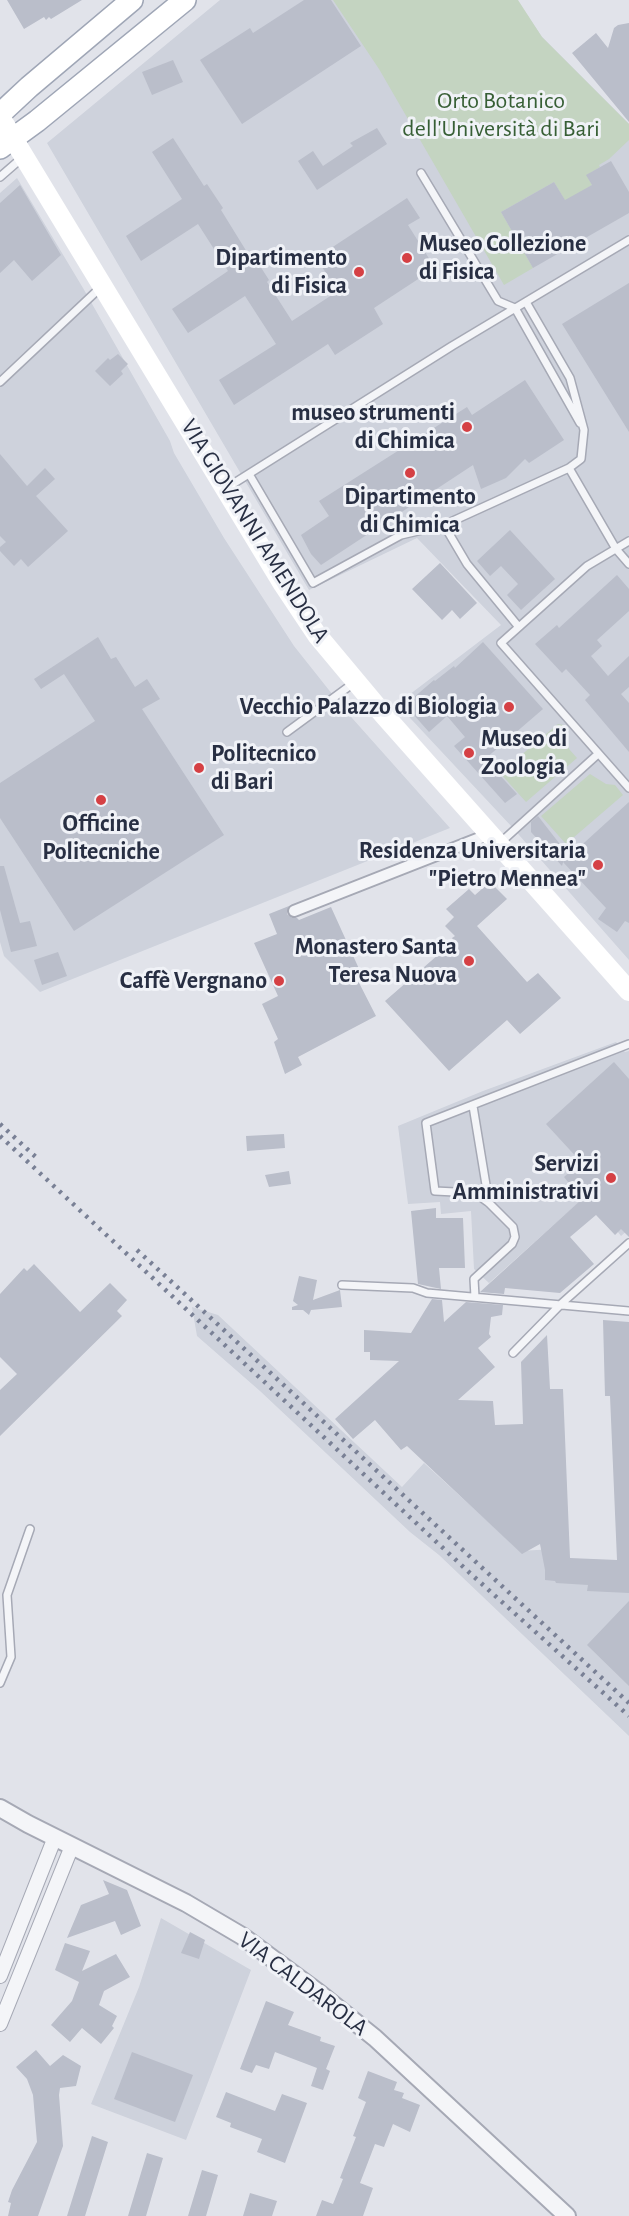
<!DOCTYPE html>
<meta charset="utf-8">
<style>
body{margin:0}
canvas{display:block;background:#e1e3ea}
</style>
<canvas width="629" height="2216"></canvas>
<script>
const c = document.querySelector('canvas').getContext('2d');
c.lineJoin = 'round';
function fillPath(path, color) {
  c.fillStyle = color;
  c.fill(path, 'evenodd');
}
function poly(rows) {
  const path = new Path2D();
  for (const r of rows) {
    path.moveTo(r[0], r[1]);
    for (let i = 2; i < r.length; i += 2) path.lineTo(r[i], r[i + 1]);
  }
  return path;
}
function stroke(path, color, width, dash) {
  c.strokeStyle = color;
  c.lineWidth = width;
  c.lineCap = dash ? 'butt' : 'round';
  c.setLineDash(dash || []);
  c.stroke(path);
}
function drawText(font, color, halo, rows, align = 'center') {
  c.font = font + ' "Alegreya Sans",sans-serif';
  c.lineWidth = 6;
  c.setLineDash([]);
  c.textBaseline = 'middle';
  c.strokeStyle = halo;
  c.fillStyle = color;
  for (const [text, x, y, turn = 0] of rows) {
    c.save();
    c.translate(x, y);
    c.rotate((+turn || 0) * Math.PI / 180);
    c.textAlign = isNaN(turn) ? turn : align;
    if (halo) c.strokeText(text, 0, 0);
    c.fillText(text, 0, 0);
    c.restore();
  }
}
fillPath(poly([
 [220,0,517,0,542,37,629,124,629,960,512,827,397,704,501,625,417,538,309,590,47,143],
 [17,178,83,288,170,441,174,453,224,538,294,646,344,709,450,828,40,992,4,956,0,942,0,193],
 [616,1042,625,1052,629,1051,629,1229,621,1236,588,1194,489,1283,474,1269,471,1211,441,1214,440,1202,408,1204,398,1126,483,1091],
 [192,1307,218,1315,402,1487,424,1463,520,1551,554,1549,554,1568,629,1573,629,1736,439,1555,410,1532,260,1391,197,1336],
 [161,1918,251,1970,186,2140,91,2104,139,1987]
]), '#ced2dc');
fillPath(poly([
 [333,0,518,0,542,37,629,124,629,140,609,159,599,165,600,167,587,175,592,185,566,202,554,182,501,212,533,268,504,285,379,69],
 [558,724,564,725,568,729,566,740,569,749,577,758,526,802,500,773],
 [590,774,606,784,615,785,623,795,566,844,541,816]
]), '#c4d4c1');
fillPath(poly([
 [7,0,82,0,51,19,49,17,46,20,44,17,24,29],
 [304,0,331,0,361,46,242,124,200,60,250,28,253,33],
 [629,23,629,122,572,53,596,33,608,48,614,28,618,25],
 [173,60,183,82,152,95,142,72],
 [377,128,387,144,317,190,298,161,313,151,323,166,353,146,350,143],
 [173,138,204,186,207,184,223,208,221,210,250,257,253,255,269,280,267,282,292,321,338,291,316,258,407,198,420,218,408,225,435,268,374,308,383,324,335,355,328,344,234,405,219,380,276,344,245,296,188,333,172,309,228,271,198,224,141,261,126,236,182,199,152,152],
 [611,161,629,192,629,213,533,268,501,212,554,182,565,200,592,185,586,175],
 [20,185,61,255,32,281,14,260,0,273,0,203],
 [629,283,629,432,562,324],
 [118,354,128,364,121,371,123,374,110,386,95,371,108,358,110,360],
 [525,380,564,440,529,463,525,459,506,478,481,489,473,465,321,565,311,554,301,535,329,516,319,501,467,407,472,415],
 [0,454,27,486,45,468,55,479,36,496,68,531,28,567,21,559,14,566,0,551,0,547,6,542,0,536],
 [510,530,555,579,521,610,507,595,518,584,501,566,490,576,477,561],
 [440,563,477,603,460,619,452,610,442,620,412,589],
 [617,575,629,589,629,611,597,640,602,646,591,656,608,676,629,656,629,687,621,694,629,703,629,752,585,700,590,695,566,669,562,673,535,644,557,625,559,628],
 [98,637,111,659,116,657,135,687,147,679,160,699,142,709,224,835,74,931,0,818,0,783,95,721,64,674,41,689,34,679],
 [483,642,543,709,485,759,517,794,505,803,454,746,465,737,447,716,429,732,405,705,434,680,435,681,454,666,455,668],
 [629,802,629,923,625,921,617,932,598,919,606,908,563,862],
 [538,816,566,852,562,866,531,832,531,822],
 [0,866,4,866,20,923,30,921,37,946,11,952,0,910],
 [490,882,507,899,477,926,527,982,538,973,561,998,520,1034,507,1020,449,1071,385,1001,454,941,452,938,455,936,445,926,454,917,446,909,469,889,475,895],
 [289,906,287,914,292,918,297,918,299,920,331,907,360,971,354,973,376,1016,298,1057,302,1065,285,1074,274,1042,278,1039,262,1004,278,996,254,943,277,934,269,914],
 [58,952,67,976,42,985,34,960],
 [614,1062,629,1079,629,1237,621,1229,615,1235,596,1215,570,1237,594,1264,560,1293,505,1288,504,1294,480,1292,582,1199,564,1177,581,1162,546,1124],
 [284,1134,285,1148,247,1151,246,1136],
 [289,1171,291,1184,269,1187,265,1175],
 [436,1208,436,1218,463,1218,465,1268,439,1268,441,1289,418,1284,411,1211],
 [34,1264,80,1312,110,1283,127,1300,117,1311,122,1316,0,1436,0,1390,17,1374,0,1357,0,1294,24,1268,27,1271],
 [299,1276,317,1280,313,1300,340,1290,342,1307,311,1310,309,1315,303,1310,292,1310,292,1307,298,1305,293,1301],
 [432,1299,442,1300,444,1322,466,1302,503,1305,502,1315,491,1317,489,1334,491,1337,478,1348,495,1367,458,1400,493,1401,495,1425,523,1424,521,1362,547,1335,550,1389,563,1389,570,1558,617,1560,610,1396,605,1396,603,1320,629,1322,629,1593,587,1591,588,1585,556,1583,555,1581,545,1580,545,1570,540,1544,522,1554,407,1446,401,1450,375,1420,353,1439,335,1419,399,1361,370,1360,370,1352,364,1352,364,1330,411,1333],
 [629,1601,629,1686,587,1645],
 [103,1880,127,1890,141,1926,121,1935,115,1921,67,1938,81,1905,109,1894],
 [190,1932,205,1940,199,1959,181,1953],
 [65,1943,90,1951,82,1971,116,1954,130,1977,104,1991,99,2005,117,2016,112,2026,114,2028,101,2044,82,2028,70,2042,51,2025,72,2001,79,1982,55,1970],
 [266,2001,294,2012,288,2025,321,2037,320,2041,335,2046,326,2069,330,2071,323,2090,311,2086,317,2068,275,2052,269,2069,256,2065,252,2073,240,2069],
 [36,2050,50,2066,63,2055,81,2066,76,2086,60,2088,59,2095,63,2146,38,2216,8,2216,11,2203,8,2202,12,2190,37,2142,33,2095,27,2079,16,2067],
 [132,2052,193,2075,175,2122,114,2099],
 [368,2071,397,2082,394,2090,404,2093,402,2098,420,2105,410,2132,393,2124,384,2147,375,2144,360,2183,373,2188,363,2216,316,2216,322,2200,333,2204,343,2179,340,2178,356,2137,353,2136,366,2102,358,2098],
 [226,2092,275,2111,282,2094,307,2103,285,2163,257,2152,262,2139,230,2127,231,2123,216,2117],
 [92,2136,108,2142,85,2216,67,2216],
 [147,2153,163,2158,146,2216,128,2216],
 [202,2170,218,2175,206,2216,188,2216],
 [250,2193,277,2201,272,2216,243,2216]
]), '#babeca');
const service = poly([
 [421,173,498,301,515,308,580,423],
 [0,177,23,157],
 [0,382,101,287],
 [569,468,616,549,629,564],
 [249,474,313,583,401,535,444,525,569,468,581,459,584,430,570,378,526,302],
 [228,487,452,346,629,240],
 [444,525,467,564,518,626],
 [629,541,587,566,501,643,629,788],
 [287,732,355,682],
 [500,843,598,754],
 [473,1106,489,1203],
 [342,1285,413,1288,427,1293,629,1311],
 [475,1297,474,1279,512,1244,515,1237,513,1227,489,1203,475,1193,435,1191,426,1123,629,1044],
 [513,1353,561,1304,629,1243],
 [0,1683,11,1657,7,1595,30,1529]
]);
const pedestrian = poly([
 [294,911,490,834]
]);
const minor = poly([
 [0,1976,55,1837],
 [0,2024,72,1846]
]);
const tertiary = poly([
 [0,1808,28,1824,186,1903,242,1936,319,1993,375,2038,567,2216]
]);
const primary = poly([
 [0,114,29,87,132,0],
 [0,148,37,121,185,0]
]);
stroke(service, '#a6a9b5', 10);
stroke(pedestrian, '#a6a9b5', 14);
stroke(minor, '#a6a9b5', 16);
stroke(tertiary, '#a6a9b5', 20);
stroke(primary, '#9fa6b6', 24);
stroke(service, '#f4f5f8', 7);
stroke(pedestrian, '#f4f5f8', 10);
stroke(minor, '#f4f5f8', 14);
stroke(tertiary, '#f4f5f8', 16);
stroke(poly([
 [0,117,283,584,317,635,383,714,629,991]
]), '#fff', 20);
stroke(primary, '#fff', 21);
stroke(poly([
 [0,1124,38,1159],
 [0,1136,472,1575,629,1716],
 [137,1250,629,1703]
]), '#798095', 4.5, [3, 6]);
for (const [x, y, r, color] of [
 [407,258,6,"#d54044"],
 [359,272,6,"#d54044"],
 [467,427,6,"#d54044"],
 [410,473,6,"#d54044"],
 [509,707,6,"#d54044"],
 [469,753,6,"#d54044"],
 [199,768,6,"#d54044"],
 [101,800,6,"#d54044"],
 [598,865,6,"#d54044"],
 [469,961,6,"#d54044"],
 [279,981,6,"#d54044"],
 [611,1178,6,"#d54044"]
]) {
  const dot = new Path2D();
  dot.arc(x, y, r, 0, 2 * Math.PI);
  c.fillStyle = color;
  c.fill(dot);
  stroke(dot, '#f0f2f7', 2);
}
drawText('24px', '#375f35', '#f0f2f7', [
 ["Orto Botanico",501,101],
 ["dell'Università di Bari",501,129]
]);
drawText('bold 24px', '#282f43', '#f0f2f7', [
 ["Museo Collezione",419,244,"left"],
 ["di Fisica",419,272,"left"],
 ["Dipartimento",347,258],
 ["di Fisica",347,286],
 ["museo strumenti",455,413],
 ["di Chimica",455,441],
 ["Dipartimento",410,497,"center"],
 ["di Chimica",410,525,"center"],
 ["Vecchio Palazzo di Biologia",497,707],
 ["Museo di",481,739,"left"],
 ["Zoologia",481,767,"left"],
 ["Politecnico",211,754,"left"],
 ["di Bari",211,782,"left"],
 ["Officine",101,824,"center"],
 ["Politecniche",101,852,"center"],
 ["Residenza Universitaria",586,851],
 ["\"Pietro Mennea\"",586,879],
 ["Monastero Santa",457,947],
 ["Teresa Nuova",457,975],
 ["Caffè Vergnano",267,981],
 ["Servizi",599,1164],
 ["Amministrativi",599,1192]
], 'right');
drawText('24px', '#282f43', '#f0f2f7', [
 ["VIA GIOVANNI AMENDOLA",255,531,58],
 ["VIA CALDAROLA",303,1984,37]
]);
</script>
